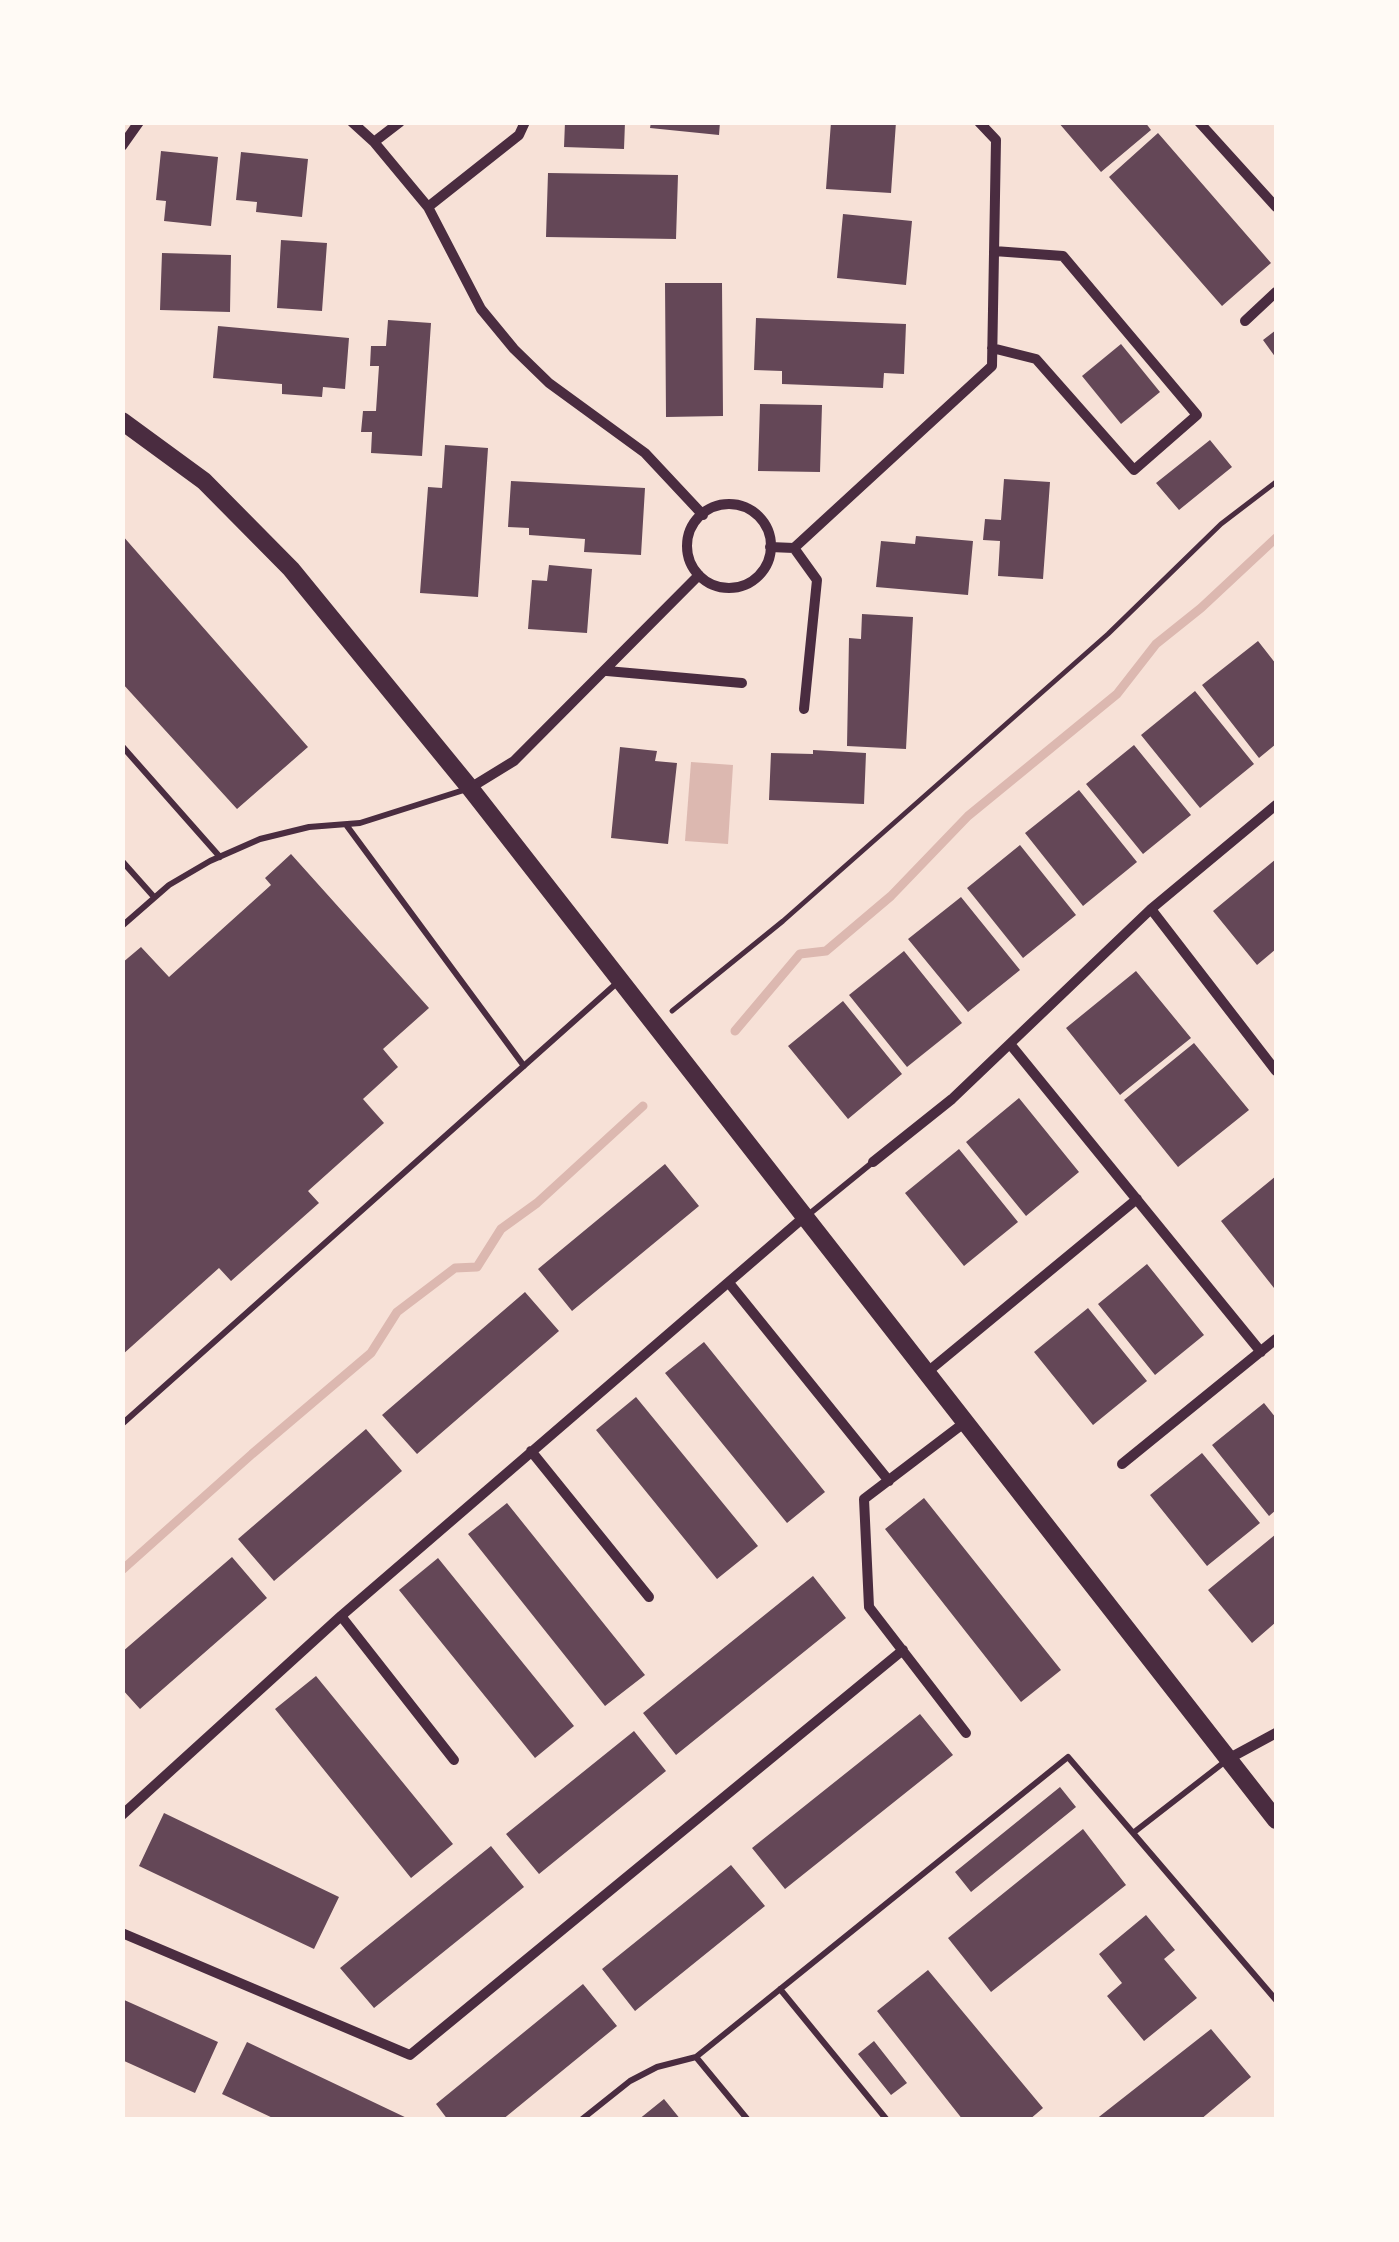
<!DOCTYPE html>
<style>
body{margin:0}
#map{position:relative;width:1399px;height:2242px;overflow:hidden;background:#f7e1d7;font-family:"IBM Plex Serif",serif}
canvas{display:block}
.frame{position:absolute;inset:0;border:125px solid #fffaf5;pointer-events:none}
</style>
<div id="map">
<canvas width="1399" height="2242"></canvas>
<div class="frame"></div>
</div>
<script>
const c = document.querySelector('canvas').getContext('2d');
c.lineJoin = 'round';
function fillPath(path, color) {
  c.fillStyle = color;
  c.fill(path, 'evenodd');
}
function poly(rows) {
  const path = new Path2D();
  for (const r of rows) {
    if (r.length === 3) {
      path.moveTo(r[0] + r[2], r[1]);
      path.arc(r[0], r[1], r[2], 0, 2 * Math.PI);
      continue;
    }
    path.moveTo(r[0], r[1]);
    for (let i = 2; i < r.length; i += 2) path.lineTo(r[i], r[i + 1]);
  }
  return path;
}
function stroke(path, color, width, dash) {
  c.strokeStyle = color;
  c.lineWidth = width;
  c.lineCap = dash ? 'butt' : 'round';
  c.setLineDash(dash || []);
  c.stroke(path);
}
fillPath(poly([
 [691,762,733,765,728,844,685,841]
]), '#dcb8b0');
stroke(poly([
 [735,1031,800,954,826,951,891,896,968,816,1117,694,1156,644,1201,608,1276,538],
 [122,1570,252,1454,371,1353,397,1312,455,1268,477,1267,501,1229,537,1203,643,1106]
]), '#dcb8b0', 9);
fillPath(poly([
 [565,122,625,122,624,149,564,147],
 [651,122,720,122,719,135,650,128],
 [831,122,896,122,891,193,826,189],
 [1058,122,1145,122,1151,130,1101,172],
 [1158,133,1271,263,1222,306,1109,177],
 [161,151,218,157,211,226,164,221,166,201,156,200],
 [241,152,308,159,302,217,256,212,257,202,236,200],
 [548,173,678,175,676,239,546,237],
 [843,214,912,221,906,285,837,278],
 [281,240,327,243,322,311,277,308],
 [162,253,231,255,230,312,160,310],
 [665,283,722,283,723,416,666,417],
 [756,318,906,324,904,374,884,373,883,388,782,384,782,371,754,370],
 [388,320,431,323,422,456,371,453,372,432,361,432,363,411,376,411,379,366,370,366,371,346,386,346],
 [218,326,349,338,345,389,323,387,322,397,282,394,282,384,213,378],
 [1276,330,1276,358,1263,340],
 [1121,344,1160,392,1121,424,1082,376],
 [760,404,822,405,820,472,758,471],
 [1210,440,1232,467,1179,510,1156,483],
 [445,445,488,448,478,597,420,593,428,487,442,488],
 [1004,479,1050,482,1043,579,998,576,1000,541,983,540,985,519,1001,520],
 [511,481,645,488,641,555,584,552,585,539,529,535,529,528,508,527],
 [122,535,308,747,237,809,122,683],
 [916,536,973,541,968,595,876,587,881,541,915,544],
 [549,565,592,569,587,633,528,629,532,580,547,581],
 [862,614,913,617,906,749,847,746,849,638,861,639],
 [1258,641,1276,664,1276,744,1259,758,1202,685],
 [1195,691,1254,764,1200,808,1141,735],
 [1134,745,1191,815,1143,854,1086,784],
 [620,747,657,751,655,761,677,763,668,844,611,838],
 [813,750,866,753,864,804,769,800,771,753,813,754],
 [1079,790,1137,862,1083,906,1025,833],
 [1020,845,1076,915,1023,958,967,888],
 [291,854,429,1008,383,1049,398,1067,363,1099,384,1123,308,1191,319,1203,231,1281,219,1268,122,1355,122,963,141,947,169,977,271,885,265,878],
 [1276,859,1276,949,1257,965,1213,911],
 [961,897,1020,970,968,1012,908,939],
 [904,951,962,1023,907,1067,849,995],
 [1136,971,1191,1038,1120,1095,1066,1028],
 [843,1001,902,1074,848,1119,788,1046],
 [1194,1043,1249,1110,1178,1167,1124,1100],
 [1019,1098,1079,1172,1026,1216,966,1142],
 [959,1149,1018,1222,964,1266,905,1193],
 [665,1164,699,1206,572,1311,538,1269],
 [1276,1176,1276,1286,1274,1288,1221,1221],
 [1147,1264,1204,1335,1155,1375,1098,1304],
 [525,1292,559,1331,417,1454,382,1415],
 [1088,1308,1147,1381,1093,1425,1034,1352],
 [704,1342,825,1492,787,1523,665,1373],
 [636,1397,758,1546,717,1579,596,1430],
 [1264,1403,1276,1418,1276,1510,1269,1516,1212,1445],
 [366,1429,402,1471,274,1581,238,1539],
 [1202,1453,1260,1523,1207,1566,1150,1495],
 [924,1498,1061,1670,1021,1702,885,1529],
 [507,1503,645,1675,605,1706,468,1534],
 [1276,1534,1276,1622,1252,1643,1208,1590],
 [232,1557,267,1598,140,1709,122,1689,122,1652],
 [438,1558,574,1726,535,1758,399,1590],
 [813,1576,846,1618,676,1755,643,1713],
 [316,1676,453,1844,411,1878,275,1709],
 [920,1714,953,1755,785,1889,752,1848],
 [634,1731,666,1771,539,1874,506,1834],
 [1060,1787,1076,1807,971,1892,955,1872],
 [164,1813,339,1897,314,1949,139,1866],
 [1083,1829,1126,1885,991,1992,948,1938],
 [491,1846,524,1887,374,2008,340,1968],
 [731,1865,765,1906,635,2011,602,1969],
 [1146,1915,1175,1950,1164,1959,1197,1998,1144,2041,1107,1996,1122,1983,1099,1954],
 [928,1970,1043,2108,1029,2120,963,2120,877,2011],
 [583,1984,617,2026,502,2120,448,2120,436,2104],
 [122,1999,218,2042,195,2093,122,2060],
 [1211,2029,1251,2077,1200,2120,1095,2120],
 [874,2041,907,2083,891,2095,858,2054],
 [247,2042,411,2120,277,2120,222,2094],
 [664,2099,681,2120,638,2120]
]), '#644757');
stroke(poly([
 [672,1011,783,921,1108,634,1221,524,1276,482]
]), '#4a2c40', 5);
stroke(poly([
 [122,746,220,857],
 [347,826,524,1066],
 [122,861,154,897],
 [122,926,169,885,210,861,260,839,309,827,360,823,467,789],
 [808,1215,873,1162],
 [122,1424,618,982],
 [1133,1833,1227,1760],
 [780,1989,887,2120],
 [696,2057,748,2120],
 [581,2120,630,2081,657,2067,696,2057,1068,1757,1276,2000]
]), '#4a2c40', 6);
stroke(poly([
 [352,122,374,142,428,207,481,309,514,349,549,383,645,453,703,515],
 [1199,122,1276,207],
 [374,142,400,122],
 [122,146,139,122],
 [428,207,519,135,525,122],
 [1245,321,1276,292],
 [992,348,1036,359,1134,470,1197,415,1063,256,994,251],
 [729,546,42],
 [770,547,794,548,992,366,996,140,979,122],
 [794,548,817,580,804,709],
 [607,671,742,683],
 [470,788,514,761,699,575],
 [1151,909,1276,1071],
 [1010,1044,1261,1352],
 [873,1162,952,1099,1151,909,1276,805],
 [729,1283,889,1481],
 [925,1374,1137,1199],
 [964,1423,864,1499,869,1607,966,1733],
 [531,1451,649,1597],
 [1122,1464,1276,1339],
 [341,1616,454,1760],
 [1228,1759,1276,1733],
 [122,1815,341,1616,803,1218],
 [122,1933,410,2055,903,1650]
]), '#4a2c40', 10);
stroke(poly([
 [122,421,204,481,291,569,470,788,1276,1820]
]), '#4a2c40', 18);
</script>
